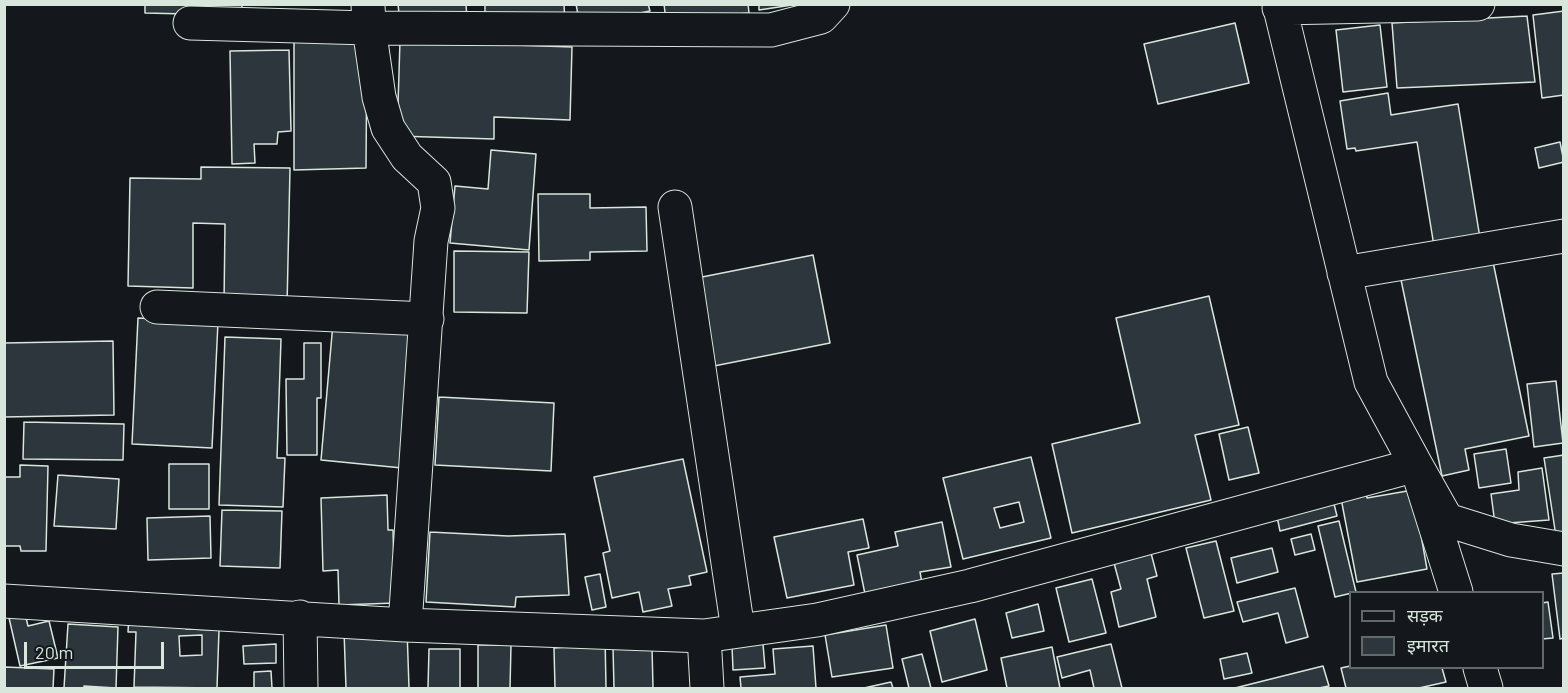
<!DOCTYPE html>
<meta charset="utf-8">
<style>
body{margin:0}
#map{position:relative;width:1568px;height:693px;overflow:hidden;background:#14181c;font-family:Barlow,"Noto Sans Devanagari",sans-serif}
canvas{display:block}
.frame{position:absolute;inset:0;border:6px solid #d8e6dc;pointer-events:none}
.legend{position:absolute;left:1349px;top:591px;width:195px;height:78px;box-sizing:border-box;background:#14181c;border:2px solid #626a69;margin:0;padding:8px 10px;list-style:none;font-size:18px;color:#d8e6dc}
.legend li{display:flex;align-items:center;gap:12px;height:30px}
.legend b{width:30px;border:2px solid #626a69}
.scale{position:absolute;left:24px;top:642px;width:140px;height:27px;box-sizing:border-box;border:3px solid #d8e6dc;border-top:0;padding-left:8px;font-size:18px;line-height:21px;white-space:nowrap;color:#d8e6dc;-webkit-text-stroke:4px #14181c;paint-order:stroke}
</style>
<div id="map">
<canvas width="1568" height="693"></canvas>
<div class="frame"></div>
<ul class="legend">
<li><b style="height:8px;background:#14181c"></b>सड़क</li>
<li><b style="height:16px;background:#2c363c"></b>इमारत</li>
</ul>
<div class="scale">20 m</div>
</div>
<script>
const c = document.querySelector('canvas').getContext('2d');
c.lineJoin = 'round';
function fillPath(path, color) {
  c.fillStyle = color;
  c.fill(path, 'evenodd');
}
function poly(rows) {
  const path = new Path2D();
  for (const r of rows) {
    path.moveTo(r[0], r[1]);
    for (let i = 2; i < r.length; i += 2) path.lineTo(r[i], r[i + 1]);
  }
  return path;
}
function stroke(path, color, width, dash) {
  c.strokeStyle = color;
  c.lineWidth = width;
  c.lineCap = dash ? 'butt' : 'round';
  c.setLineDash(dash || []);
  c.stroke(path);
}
const building = poly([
 [145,4,187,4,186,14,145,13,145,4],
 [199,4,242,4,242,12,199,11,199,4],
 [398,4,466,4,467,19,400,24,398,4],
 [485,4,564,4,565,25,485,27,485,4],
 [576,4,648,4,650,11,580,25,576,4],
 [664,4,748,4,749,13,666,21,664,4],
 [759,4,799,4,759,10,759,4],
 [1564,11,1564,95,1542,98,1533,15,1564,11],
 [1527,16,1535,82,1397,88,1392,23,1527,16],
 [1235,23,1249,83,1158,104,1144,44,1235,23],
 [1380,25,1387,87,1343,92,1336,30,1380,25],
 [367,37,366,168,294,170,294,38,367,37],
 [400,41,572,47,570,120,494,117,494,139,397,136,400,41],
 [289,50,291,131,278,132,277,144,254,144,255,163,232,164,230,51,289,50],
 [1388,93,1391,115,1458,104,1480,238,1434,246,1417,142,1356,151,1355,148,1347,149,1340,101,1388,93],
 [1560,142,1564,162,1539,168,1535,148,1560,142],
 [491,150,536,154,529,250,450,243,455,186,488,189,491,150],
 [201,167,290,168,287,306,224,304,225,224,193,223,193,288,128,286,130,178,201,179,201,167],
 [538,194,590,194,590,208,646,207,647,251,590,252,590,260,539,261,538,194],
 [454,251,529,252,527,313,454,312,454,251],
 [813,255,830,343,714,366,697,278,813,255],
 [1492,257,1529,436,1465,449,1469,470,1442,476,1400,275,1492,257],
 [1209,296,1239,425,1195,435,1211,500,1072,533,1052,444,1140,423,1116,318,1209,296],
 [138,318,218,322,212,448,132,444,138,318],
 [333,323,414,329,402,468,321,460,333,323],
 [225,337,281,339,277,458,285,458,283,507,219,505,225,337],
 [113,341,114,415,4,417,4,343,113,341],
 [304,343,321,343,321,398,317,398,317,455,287,455,286,379,304,379,304,343],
 [1556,381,1563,443,1534,447,1527,384,1556,381],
 [439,397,554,403,551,471,435,465,439,397],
 [24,422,124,424,123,460,23,459,24,422],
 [1248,427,1259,473,1229,480,1219,434,1248,427],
 [1506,449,1511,483,1479,488,1474,454,1506,449],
 [1564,455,1564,542,1557,543,1544,458,1564,455],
 [1031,457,1051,538,963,559,943,478,1031,457],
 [1019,502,1024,522,1000,528,994,508,1019,502],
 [683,459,707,572,689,576,691,585,668,589,672,606,643,612,639,592,612,598,603,553,610,551,594,477,683,459],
 [169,464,209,464,209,509,169,509,169,464],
 [20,465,48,466,46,551,21,551,20,546,4,546,4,477,20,477,20,465],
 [1542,468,1549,520,1495,524,1491,494,1519,490,1518,472,1542,468],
 [58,475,119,479,116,529,54,526,58,475],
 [1366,488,1367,498,1413,490,1427,569,1357,582,1340,493,1366,488],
 [1331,492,1337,516,1280,531,1275,507,1331,492],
 [387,495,388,530,393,530,395,603,339,605,338,570,323,571,321,498,387,495],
 [222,510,282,511,280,568,220,566,222,510],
 [210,516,211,558,148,560,147,518,210,516],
 [863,519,869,548,848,552,854,585,787,598,774,537,863,519],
 [1339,521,1356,592,1335,597,1318,526,1339,521],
 [942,522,951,567,920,572,922,583,865,594,857,555,898,546,895,532,942,522],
 [430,532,508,536,565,534,569,595,516,597,515,607,426,602,430,532],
 [1311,534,1315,550,1295,555,1291,539,1311,534],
 [1216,541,1234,611,1204,618,1186,548,1216,541],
 [1272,548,1278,572,1237,583,1231,558,1272,548],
 [1151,553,1157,576,1147,579,1156,617,1119,627,1111,592,1121,589,1114,563,1151,553],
 [1564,573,1564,638,1560,639,1552,574,1564,573],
 [600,574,606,607,592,610,585,577,600,574],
 [1092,579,1106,633,1069,642,1056,588,1092,579],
 [1295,588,1308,637,1286,643,1278,613,1243,622,1237,602,1295,588],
 [1548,602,1553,638,1542,639,1542,603,1548,602],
 [1038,604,1044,631,1012,638,1006,613,1038,604],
 [23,605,28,626,49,621,58,658,20,666,7,609,23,605],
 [129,614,187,616,186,629,219,630,217,688,134,687,136,632,128,632,129,614],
 [202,635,202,655,180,656,179,636,202,635],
 [975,619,987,670,942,682,930,631,975,619],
 [68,624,118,627,116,688,84,686,84,688,64,688,68,624],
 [886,625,893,668,832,677,825,635,886,625],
 [407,629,409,688,346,688,344,631,407,629],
 [605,635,606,688,555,688,554,648,567,647,605,635],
 [276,644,276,663,244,664,243,646,276,644],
 [763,644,765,668,733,670,732,646,763,644],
 [1111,644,1122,688,1094,688,1090,670,1062,678,1057,657,1111,644],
 [478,645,511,645,510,688,478,688,478,645],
 [813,646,816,688,741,688,740,677,775,674,773,649,813,646],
 [652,647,653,688,614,688,613,648,652,647],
 [1052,647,1060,688,1007,688,1001,658,1052,647],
 [429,649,460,649,460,688,428,688,429,649],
 [1247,653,1252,673,1224,679,1220,659,1247,653],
 [922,654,931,688,909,688,902,659,922,654],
 [1323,666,1329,686,1319,688,1235,688,1323,666],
 [1350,666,1442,668,1446,682,1419,688,1346,688,1341,668,1350,666],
 [4,667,54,669,53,688,4,688,4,667],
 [271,671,272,688,254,688,254,672,271,671],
 [891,682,893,688,864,688,891,682]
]);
fillPath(building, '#2c363c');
stroke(building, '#d8e6dc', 1.5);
const minor = poly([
 [368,4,369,28,771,30,821,17,833,4],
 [1279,4,1371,382,1416,465,1456,592],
 [1279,8,1478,4],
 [190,23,369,28,379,97,388,128,407,157,434,182,438,208,431,241,405,625],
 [675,207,738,630],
 [1344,273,1564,236],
 [157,307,427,319],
 [4,601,405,625,704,636,817,620,970,586,1416,465,1447,520,1511,540,1564,549],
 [300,617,301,688],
 [704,636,707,688],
 [1480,668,1486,688]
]);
stroke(minor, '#d8e6dc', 35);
stroke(minor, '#14181c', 33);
</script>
